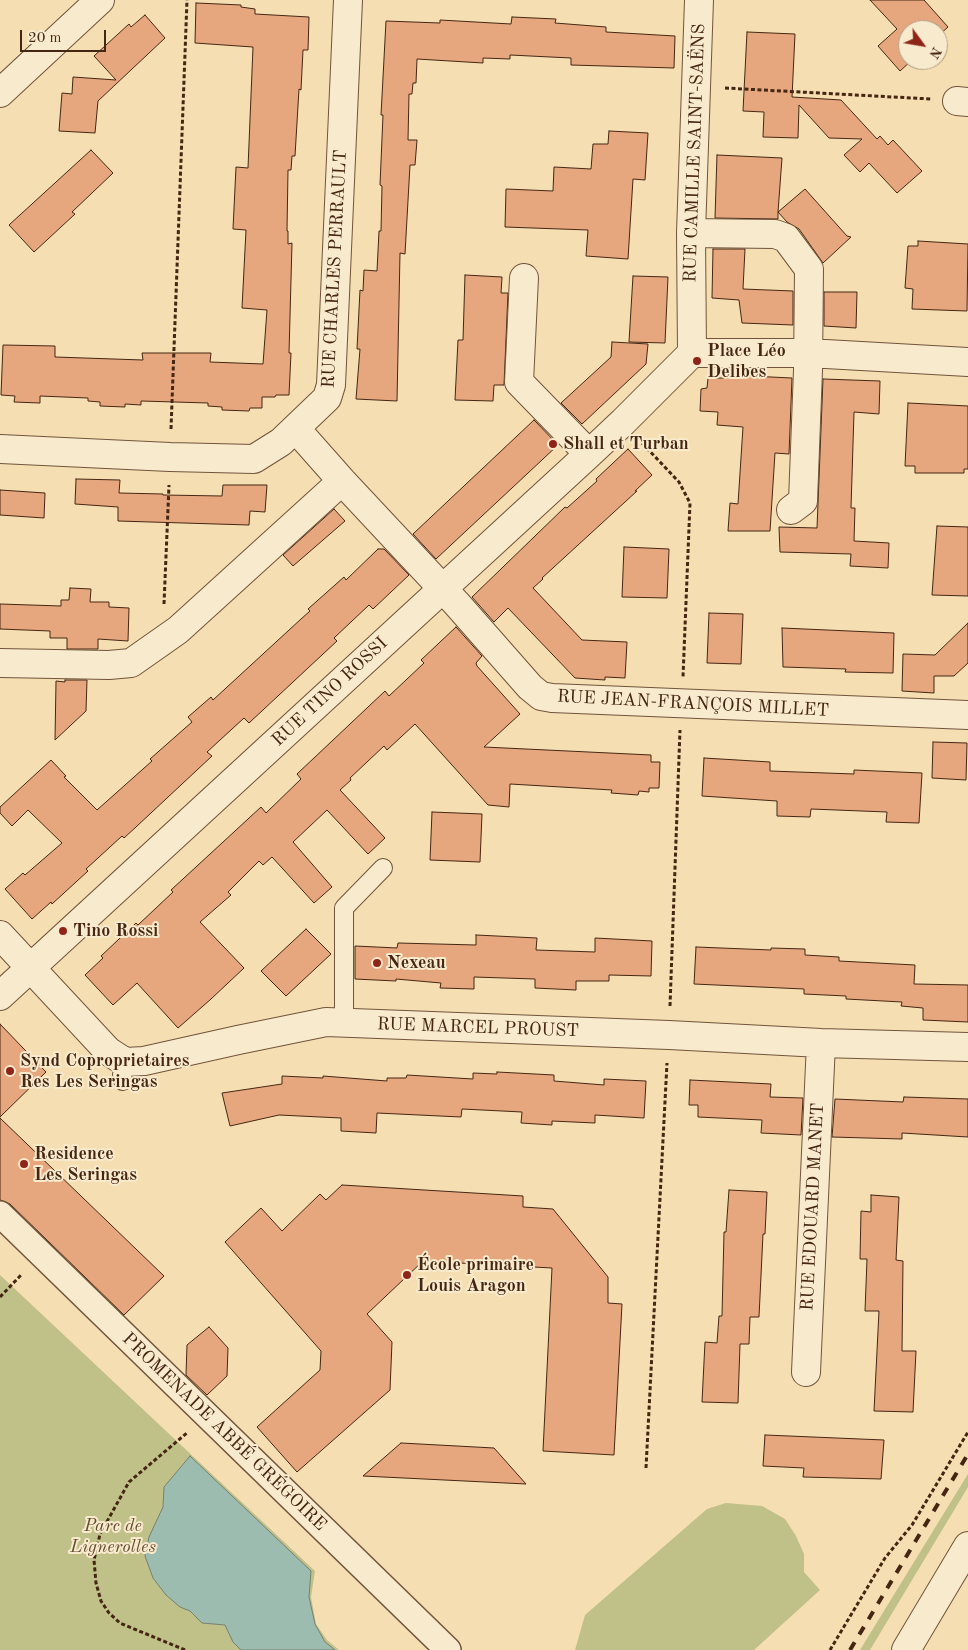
<!DOCTYPE html>
<meta charset="utf-8">
<style>
body{margin:0}
#map{position:relative;width:968px;height:1650px;overflow:hidden;background:#f5deb2;font-family:"Old Standard TT",serif}
canvas{display:block}
.north{position:absolute;left:898px;top:20px;width:50px;height:50px;box-sizing:border-box;background:#f8eacd;border:1px solid #b09c83;border-radius:50%;rotate:122deg;font-size:14px;font-weight:700;line-height:20px;text-align:center;color:#452613}
.north::after{content:'';display:block;margin:auto;width:18px;height:22px;background:#8f2418;clip-path:polygon(50% 0,100% 100%,50% 72%,0 100%)}
.scale{position:absolute;left:20px;top:30px;width:86px;height:22px;box-sizing:border-box;border:2px solid #452613;border-top:0;padding-left:6px;font-size:15px;line-height:18px;white-space:nowrap;color:#452613;-webkit-text-stroke:4px #f8eacd;paint-order:stroke}
</style>
<div id="map">
<canvas width="968" height="1650"></canvas>
<div class="north">N</div>
<div class="scale">20 m</div>
</div>
<script>
const c = document.querySelector('canvas').getContext('2d');
c.lineJoin = 'round';
function fillPath(path, color) {
  c.fillStyle = color;
  c.fill(path, 'evenodd');
}
function poly(rows) {
  const path = new Path2D();
  for (const r of rows) {
    path.moveTo(r[0], r[1]);
    for (let i = 2; i < r.length; i += 2) path.lineTo(r[i], r[i + 1]);
  }
  return path;
}
function stroke(path, color, width, dash) {
  c.strokeStyle = color;
  c.lineWidth = width;
  c.lineCap = dash ? 'butt' : 'round';
  c.setLineDash(dash || []);
  c.stroke(path);
}
function drawText(font, color, halo, rows, align = 'center') {
  c.font = font + ' "Old Standard TT",serif';
  c.lineWidth = 4;
  c.setLineDash([]);
  c.textBaseline = 'middle';
  c.strokeStyle = halo;
  c.fillStyle = color;
  for (const [text, x, y, turn = 0] of rows) {
    c.save();
    c.translate(x, y);
    c.rotate((+turn || 0) * Math.PI / 180);
    c.textAlign = isNaN(turn) ? turn : align;
    if (halo) c.strokeText(text, 0, 0);
    c.fillText(text, 0, 0);
    c.restore();
  }
}
fillPath(poly([
 [0,1275,315,1571,311,1597,316,1624,327,1640,339,1650,0,1650],
 [968,1474,968,1487,870,1650,860,1650],
 [726,1503,762,1506,785,1519,796,1536,804,1554,804,1572,820,1590,754,1650,575,1650,585,1615,707,1509]
]), '#c0c089');
const water = poly([
 [190,1456,311,1571,309,1597,315,1624,325,1642,335,1650,241,1650,233,1642,225,1625,202,1623,190,1611,180,1607,166,1595,153,1578,145,1556,149,1537,163,1507,164,1487,190,1456]
]);
fillPath(water, '#9cbcb0');
stroke(water, '#798071', 1);
const building = poly([
 [870,0,924,0,948,27,938,36,938,30,908,30,908,60,912,60,900,71,878,46,897,29,870,0],
 [196,3,241,5,241,7,255,9,255,14,309,17,308,50,303,50,301,90,299,89,295,156,292,156,291,170,288,170,287,231,288,231,288,244,292,243,289,353,291,353,289,395,276,395,275,397,262,397,262,408,250,408,249,411,222,410,222,407,208,406,208,403,141,401,141,405,125,404,125,407,100,406,100,402,88,401,88,398,40,396,40,403,14,402,15,396,1,395,3,345,55,346,55,357,143,360,142,353,211,353,210,362,263,364,267,310,242,308,246,230,233,229,236,167,248,168,253,47,195,43,196,3],
 [145,15,165,38,98,101,95,133,59,131,62,93,72,94,73,77,116,80,94,56,129,24,131,27,145,15],
 [512,17,556,19,555,23,606,27,606,32,675,36,674,68,571,65,571,58,510,55,510,59,483,58,483,63,417,59,416,83,413,83,412,94,409,94,408,140,417,140,415,165,410,165,405,254,400,253,397,401,356,399,360,349,357,349,360,290,363,291,364,270,377,271,379,231,381,231,382,186,380,185,383,115,381,115,386,21,440,23,440,20,511,24,512,17],
 [747,32,795,34,792,97,841,100,877,139,880,136,888,145,893,140,922,171,897,193,869,163,860,172,844,155,862,139,829,138,799,105,798,138,763,137,764,112,743,111,747,32],
 [609,131,648,133,645,180,633,179,628,259,586,256,588,230,505,227,506,189,553,191,554,167,591,169,593,144,608,144,609,131],
 [91,150,113,173,72,212,75,214,34,252,9,225,91,150],
 [717,155,782,158,778,212,805,189,847,236,851,237,823,263,799,229,787,222,778,212,778,219,715,218,717,155],
 [918,241,968,244,967,311,912,309,913,289,905,288,908,246,918,246,918,241],
 [713,249,745,249,743,289,793,291,793,325,742,323,739,300,712,298,713,249],
 [465,275,502,277,501,293,508,293,504,385,494,385,493,401,455,400,458,340,463,340,465,275],
 [633,276,668,277,665,343,629,342,633,276],
 [824,292,857,292,856,328,824,326,824,292],
 [612,342,648,344,646,364,582,424,561,403,611,357,612,342],
 [729,375,792,378,789,454,775,453,770,531,728,531,730,503,738,504,743,427,717,425,718,412,700,411,701,389,707,388,708,378,728,378,729,375],
 [823,379,880,381,879,414,854,412,851,508,855,508,854,541,889,543,888,568,850,566,851,554,780,552,779,527,817,528,823,379],
 [908,403,968,406,968,469,964,469,964,473,915,473,915,466,905,466,908,403],
 [534,420,558,445,436,559,413,534,534,420],
 [628,449,652,475,635,491,637,491,542,578,543,579,533,588,582,640,627,642,625,678,605,677,605,680,575,678,508,608,494,622,472,597,565,507,567,508,597,481,596,479,628,449],
 [76,479,120,480,119,493,163,494,163,495,222,496,223,485,267,485,265,512,250,511,249,525,118,521,118,507,75,504,76,479],
 [0,490,45,493,44,518,0,515,0,490],
 [334,509,345,521,293,566,283,555,334,509],
 [937,526,968,527,968,596,932,595,937,526],
 [624,547,669,549,667,598,622,597,624,547],
 [378,549,384,549,409,575,373,609,369,605,334,638,337,641,249,723,244,718,207,752,212,756,136,827,124,838,122,836,86,869,88,871,52,904,51,902,32,919,5,889,23,873,25,875,62,843,28,810,12,826,0,813,0,807,51,760,66,776,64,777,97,810,152,761,150,759,192,722,188,717,211,697,213,700,301,619,310,611,308,609,344,577,346,580,378,549],
 [70,588,91,589,90,602,109,602,109,607,129,608,128,641,98,639,98,649,67,649,67,638,50,638,50,631,0,629,0,604,61,606,61,600,69,600,70,588],
 [709,613,743,614,741,664,707,663,709,613],
 [968,623,968,663,954,676,934,676,934,693,902,691,903,654,935,655,968,623],
 [456,627,482,656,476,663,477,666,520,714,484,747,651,755,651,762,660,762,659,788,649,788,649,792,639,791,638,795,611,793,612,790,510,784,509,807,488,805,415,724,387,750,384,746,350,778,351,780,340,790,385,838,368,854,327,810,293,842,332,887,314,903,272,857,263,865,259,861,228,892,231,895,200,922,244,968,211,999,178,1028,137,983,113,1005,85,975,103,958,101,956,136,923,138,925,173,892,171,890,261,807,266,813,301,779,297,774,385,691,389,696,424,663,421,660,456,627],
 [782,628,894,633,893,673,845,672,846,669,783,667,782,628],
 [65,680,87,680,86,711,55,740,56,681,65,682,65,680],
 [933,742,967,743,966,780,932,778,933,742],
 [704,758,770,762,770,771,854,774,854,770,922,773,919,823,886,822,887,812,811,809,810,817,777,816,777,801,702,796,704,758],
 [432,812,482,814,480,862,430,860,432,812],
 [306,929,331,954,286,996,261,971,306,929],
 [476,935,537,938,536,950,595,952,595,938,652,941,651,976,609,975,609,981,576,981,576,990,535,988,535,979,474,977,474,989,440,988,441,983,396,979,396,981,355,979,355,946,397,948,398,943,476,945,476,935],
 [696,947,771,950,771,948,805,949,805,955,839,957,839,961,915,965,914,984,968,985,968,1022,923,1020,923,1008,901,1006,902,1002,846,999,846,996,804,994,804,989,694,984,696,947],
 [0,1024,46,1072,0,1117,0,1024],
 [497,1072,554,1075,554,1081,604,1085,604,1079,646,1081,644,1118,595,1115,595,1123,552,1121,552,1125,521,1123,522,1112,462,1109,461,1117,377,1113,376,1133,341,1131,341,1118,279,1115,230,1126,222,1093,282,1084,282,1076,323,1078,323,1076,387,1081,387,1078,406,1078,407,1075,473,1079,473,1073,497,1074,497,1072],
 [690,1080,771,1084,770,1097,803,1098,801,1135,761,1133,762,1120,698,1117,698,1105,689,1105,690,1080],
 [904,1097,968,1099,968,1137,902,1133,902,1139,832,1137,835,1099,903,1102,904,1097],
 [0,1118,164,1276,124,1315,10,1204,0,1200,0,1118],
 [342,1185,523,1196,523,1207,553,1209,608,1277,608,1303,622,1304,614,1455,543,1451,552,1268,423,1261,367,1314,392,1342,390,1390,297,1472,257,1427,320,1370,321,1351,225,1242,261,1208,282,1231,320,1194,326,1200,342,1185],
 [729,1190,767,1192,765,1234,763,1234,759,1317,750,1317,749,1344,740,1344,738,1403,702,1402,705,1342,717,1343,719,1316,722,1316,724,1232,726,1232,729,1190],
 [871,1195,899,1197,896,1260,903,1261,902,1351,916,1351,913,1412,874,1411,879,1311,865,1311,867,1259,860,1259,861,1211,871,1212,871,1195],
 [209,1327,228,1348,227,1376,207,1395,186,1375,187,1345,209,1327],
 [765,1435,884,1440,881,1479,803,1477,804,1468,763,1466,765,1435],
 [401,1443,494,1448,526,1484,363,1476,401,1443]
]);
fillPath(building, '#e6a77f');
stroke(building, '#452613', 1);
const service = poly([
 [344,1023,344,908,383,868],
 [123,1081,122,1075,125,1062]
]);
const pedestrian = poly([
 [0,1214,448,1650]
]);
const minor = poly([
 [0,93,100,0],
 [957,101,968,102],
 [691,233,775,234,786,238,809,269,808,370,803,501,791,510],
 [524,278,519,382,589,454],
 [692,353,808,353,968,362],
 [296,429,342,481,457,604,530,687,541,696,552,698,968,715],
 [0,449,170,457,254,459,281,442,327,398,331,385,348,0],
 [0,663,109,665,131,663,178,630,342,481],
 [0,935,108,1051,125,1062,144,1061,238,1040,326,1022,669,1035,821,1043,968,1047],
 [0,996,589,454,623,422,692,353,691,233,699,0],
 [806,1372,821,1043],
 [906,1650,968,1546]
]);
stroke(service, '#71543b', 20);
stroke(pedestrian, '#71543b', 28);
stroke(minor, '#71543b', 30);
stroke(poly([
 [725,88,931,99],
 [171,429,187,0],
 [642,443,679,482,690,503,683,677],
 [164,604,169,485],
 [670,1006,680,730],
 [0,1297,22,1274],
 [646,1468,667,1063],
 [185,1650,120,1623,109,1613,101,1601,96,1583,94,1560,100,1534,129,1482,188,1432],
 [830,1650,885,1558,912,1525,968,1432]
]), '#452613', 3, [4, 2.5]);
stroke(service, '#f8eacd', 18);
stroke(pedestrian, '#f8eacd', 25);
stroke(minor, '#f8eacd', 28);
stroke(poly([
 [850,1650,968,1454]
]), '#452613', 4, [9, 9]);
for (const [x, y, r, color] of [
 [697,361,5,"#8f2418"],
 [553,444,5,"#8f2418"],
 [63,931,5,"#8f2418"],
 [377,963,5,"#8f2418"],
 [10,1071,5,"#8f2418"],
 [24,1164,5,"#8f2418"],
 [407,1275,5,"#8f2418"]
]) {
  const dot = new Path2D();
  dot.arc(x, y, r, 0, 2 * Math.PI);
  c.fillStyle = color;
  c.fill(dot);
  stroke(dot, '#f8eacd', 2);
}
drawText('18px', '#452613', '#f8eacd', [
 ["RUE CAMILLE SAINT-SAËNS",695,153,-88],
 ["RUE CHARLES PERRAULT",335,269,-87],
 ["RUE TINO ROSSI",330,692,-43],
 ["RUE JEAN-FRANÇOIS MILLET",693,704,3],
 ["RUE MARCEL PROUST",478,1028,2],
 ["RUE EDOUARD MANET",813,1207,-87],
 ["PROMENADE ABBÉ GRÉGOIRE",224,1432,44]
]);
drawText('bold 18px', '#452613', '#f8eacd', [
 ["Place Léo",707,351],
 ["Delibes",707,372],
 ["Shall et Turban",563,444],
 ["Tino Rossi",73,931],
 ["Nexeau",387,963],
 ["Synd Coproprietaires",20,1061],
 ["Res Les Seringas",20,1082],
 ["Residence",34,1154],
 ["Les Seringas",34,1175],
 ["École primaire",417,1265],
 ["Louis Aragon",417,1286]
], 'left');
drawText('italic 18px', '#644c30', '#f8eacd', [
 ["Parc de",113,1526],
 ["Lignerolles",113,1547]
]);
</script>
